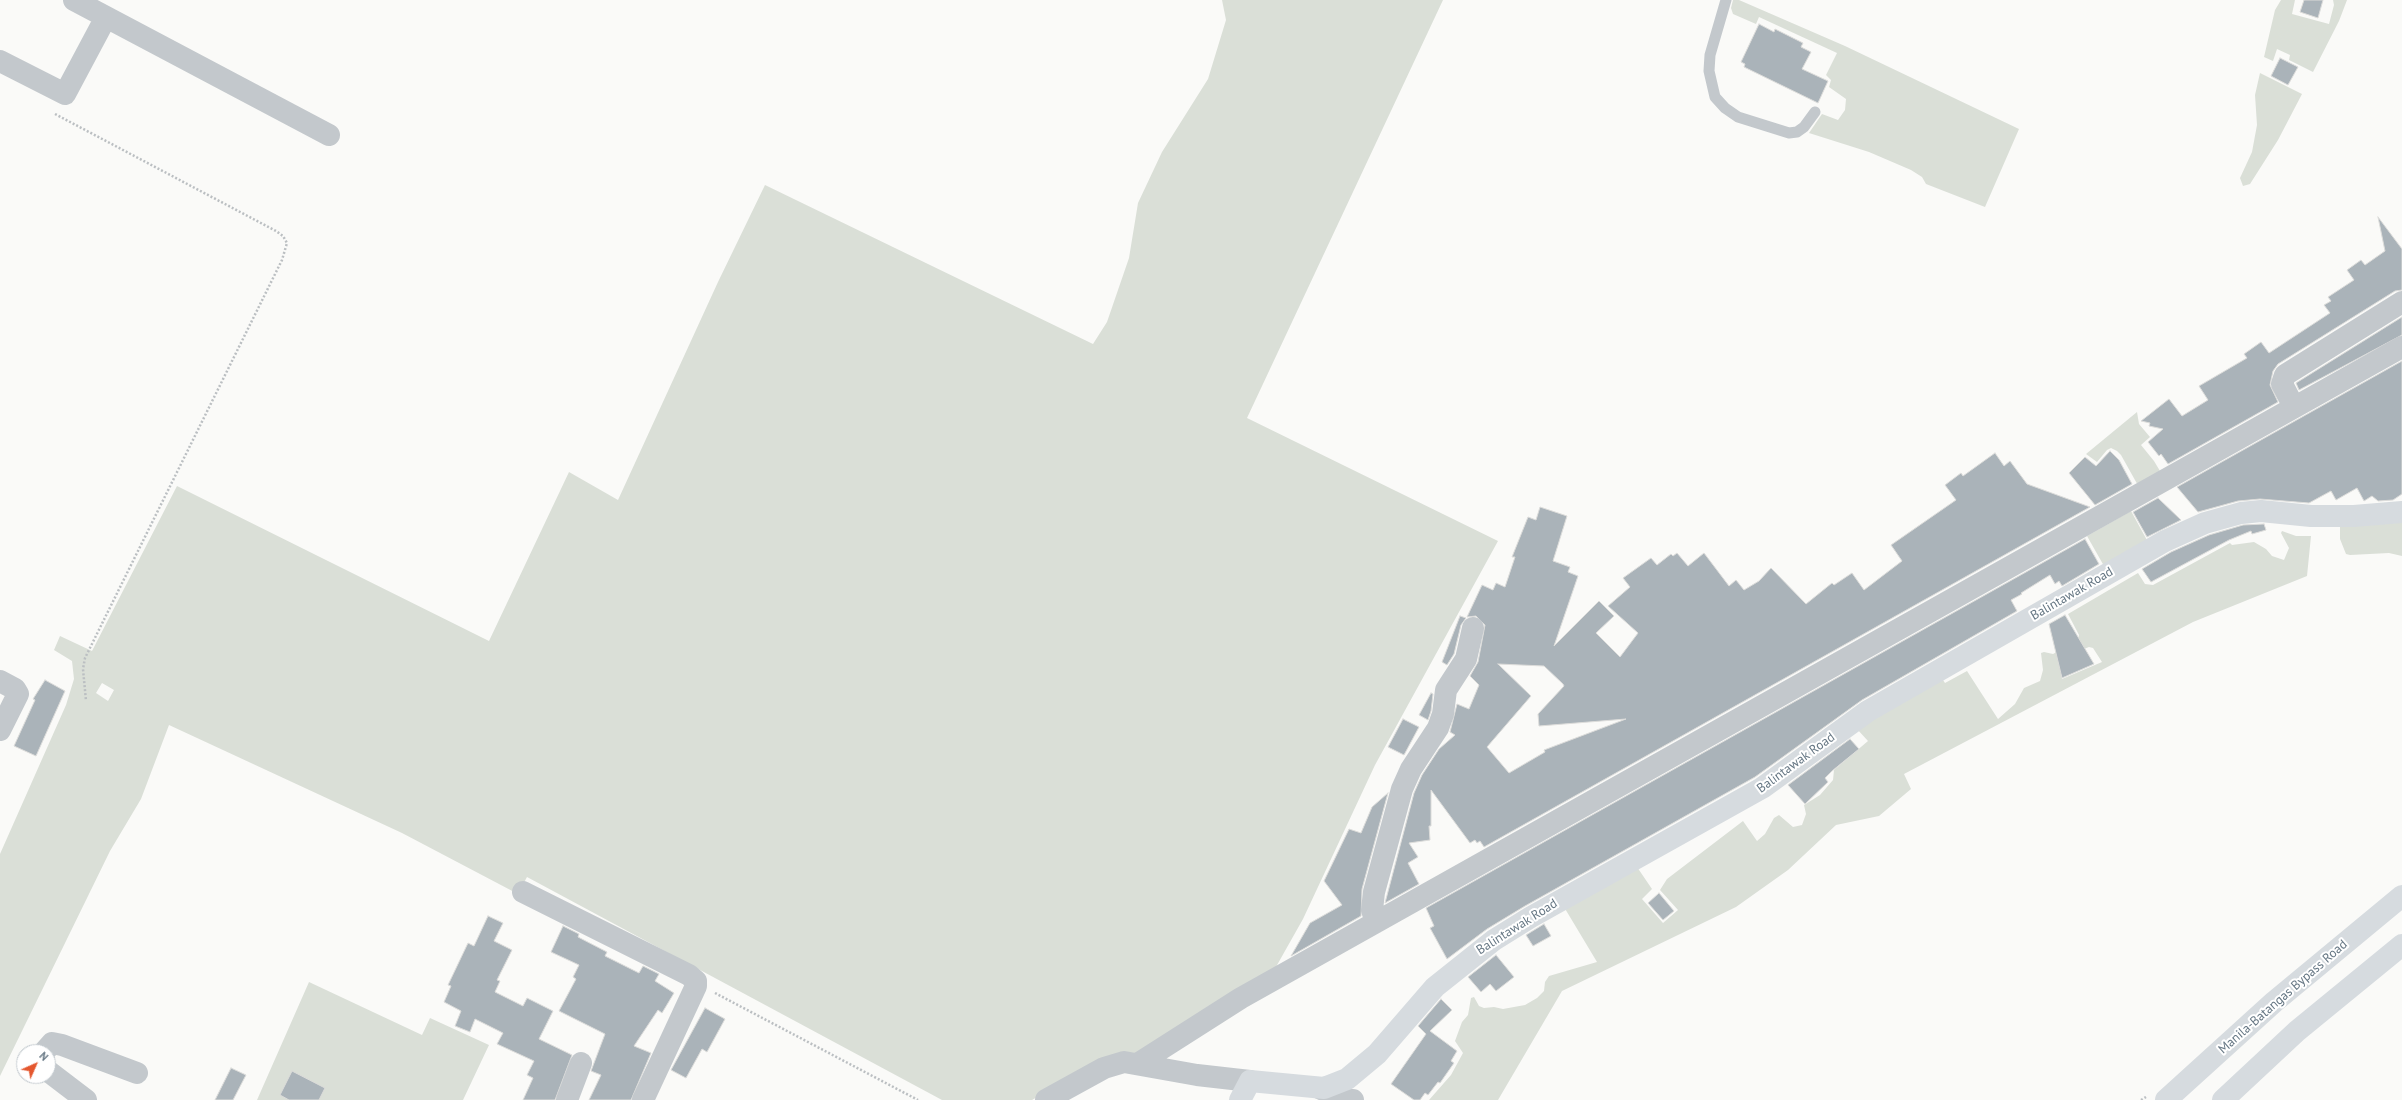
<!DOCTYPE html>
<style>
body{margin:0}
#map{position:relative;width:2402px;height:1100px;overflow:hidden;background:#fafaf8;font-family:"PT Sans",sans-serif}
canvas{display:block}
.north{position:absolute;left:16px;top:1044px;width:40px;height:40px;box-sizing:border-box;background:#fff;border:1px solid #c1c8cd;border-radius:50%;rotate:45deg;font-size:11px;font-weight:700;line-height:16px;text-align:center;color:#657683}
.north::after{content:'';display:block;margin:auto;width:14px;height:18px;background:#e4572e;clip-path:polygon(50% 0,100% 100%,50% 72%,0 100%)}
</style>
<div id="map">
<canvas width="2402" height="1100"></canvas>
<div class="north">N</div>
</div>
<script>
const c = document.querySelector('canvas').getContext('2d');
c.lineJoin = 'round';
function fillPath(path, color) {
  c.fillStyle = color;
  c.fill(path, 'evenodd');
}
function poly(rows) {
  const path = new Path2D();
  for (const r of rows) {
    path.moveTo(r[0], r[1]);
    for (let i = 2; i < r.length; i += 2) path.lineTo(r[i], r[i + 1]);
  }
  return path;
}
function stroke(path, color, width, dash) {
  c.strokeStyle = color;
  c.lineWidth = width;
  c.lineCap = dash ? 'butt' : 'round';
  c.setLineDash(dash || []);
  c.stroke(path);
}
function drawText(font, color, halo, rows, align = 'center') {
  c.font = font + ' "PT Sans",sans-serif';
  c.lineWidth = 4;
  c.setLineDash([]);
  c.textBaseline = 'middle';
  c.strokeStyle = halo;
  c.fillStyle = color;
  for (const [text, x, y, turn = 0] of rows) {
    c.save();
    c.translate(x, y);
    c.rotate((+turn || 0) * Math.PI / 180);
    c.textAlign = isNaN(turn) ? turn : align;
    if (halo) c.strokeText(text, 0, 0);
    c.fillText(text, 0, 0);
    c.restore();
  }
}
fillPath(poly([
 [1222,0,1443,0,1247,418,1498,541,1375,765,1303,919,1272,974,1134,1058,1051,1089,1032,1100,942,1100,527,877,518,894,402,833,169,725,141,799,110,851,0,1076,0,854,66,705,74,679,72,661,54,650,60,636,92,651,177,486,489,641,569,472,618,500,718,282,765,185,1093,344,1107,322,1129,258,1138,203,1162,152,1208,79,1226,20],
 [102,683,114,690,108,701,96,693],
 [1733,0,1739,0,1845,46,2019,129,1985,207,1926,184,1922,177,1911,170,1869,152,1809,133,1822,114,1838,120,1845,110,1846,99,1829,87,1831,80,1826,75,1837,53,1759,17,1756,24,1733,14,1731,8],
 [2281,0,2295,0,2292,14,2329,24,2334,5,2333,0,2347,0,2339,21,2313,72,2289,60,2290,55,2277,49,2273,61,2264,57,2275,10],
 [2260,73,2302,94,2278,140,2250,184,2243,186,2240,178,2252,152,2257,125,2255,95],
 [2137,412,2139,424,2150,437,2141,445,2154,461,2163,476,2140,489,2121,455,2117,451,2111,448,2107,450,2097,462,2086,454],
 [2131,511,2148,542,2104,566,2087,536],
 [2402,518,2402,556,2389,553,2350,555,2346,554,2340,539,2340,522],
 [2282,531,2296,536,2311,536,2307,576,2193,622,1904,774,1911,789,1879,816,1836,825,1788,870,1736,907,1562,991,1498,1100,1429,1100,1451,1075,1463,1053,1455,1041,1462,1022,1468,1015,1471,998,1474,997,1479,1006,1484,1008,1494,1007,1503,1009,1525,1005,1537,998,1544,991,1545,982,1549,976,1597,962,1564,907,1637,867,1652,889,1642,899,1663,923,1678,910,1660,890,1667,879,1743,821,1757,841,1765,834,1774,818,1779,815,1793,827,1802,825,1806,814,1804,805,1820,795,1833,780,1834,770,1868,741,1857,729,1941,677,1945,683,1967,671,1998,719,2015,704,2024,688,2040,681,2043,670,2041,653,2044,652,2053,654,2078,640,2079,635,2068,614,2138,573,2145,584,2153,585,2230,543,2232,545,2254,542,2266,549,2272,556,2284,560,2289,548,2281,533],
 [2089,647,2093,648,2102,662,2062,679,2059,659],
 [309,982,422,1035,430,1018,489,1045,463,1100,257,1100]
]), '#dadfd7');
const building = poly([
 [2304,0,2323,0,2318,18,2300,12,2304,0],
 [1759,24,1774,32,1775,29,1803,43,1801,47,1811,52,1802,69,1828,81,1818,103,1744,67,1745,64,1741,62,1759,24],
 [2280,58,2298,67,2288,85,2271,76,2280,58],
 [2378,217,2402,249,2402,290,2395,291,2278,364,2273,371,2270,385,2278,402,2168,464,2161,454,2159,456,2148,442,2163,429,2149,426,2150,423,2141,421,2169,399,2182,416,2208,400,2199,386,2247,358,2244,354,2261,342,2269,353,2330,313,2324,305,2331,301,2328,297,2354,280,2347,270,2361,260,2365,265,2385,251,2378,217],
 [2402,317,2402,335,2299,390,2296,383,2402,317],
 [2402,361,2402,494,2393,500,2378,501,2372,496,2364,501,2357,488,2336,500,2331,491,2309,503,2260,499,2238,501,2198,512,2177,487,2402,361],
 [2110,451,2119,460,2132,484,2095,505,2069,473,2085,457,2096,466,2110,451],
 [1995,453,2004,466,2010,461,2027,484,2090,507,1484,847,1480,841,1477,843,1475,840,1470,843,1431,790,1431,826,1429,826,1430,840,1409,843,1418,857,1408,863,1419,884,1385,903,1414,793,1422,775,1439,749,1455,735,1450,732,1457,704,1469,709,1479,685,1470,676,1478,662,1485,625,1476,616,1467,617,1482,585,1493,590,1496,583,1505,587,1515,557,1512,557,1528,517,1536,520,1540,507,1567,516,1553,561,1570,567,1568,572,1578,576,1554,646,1599,601,1614,616,1596,633,1620,657,1638,633,1608,606,1630,587,1623,578,1651,558,1657,565,1671,554,1673,556,1677,553,1688,566,1704,553,1729,586,1736,580,1744,590,1759,581,1771,568,1806,604,1832,583,1834,585,1852,573,1864,590,1902,561,1891,545,1956,500,1945,485,1961,473,1963,476,1995,453],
 [1498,664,1544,666,1563,684,1564,686,1538,714,1539,726,1626,719,1544,750,1545,752,1509,773,1487,747,1531,696,1498,664],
 [2158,498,2181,520,2147,537,2133,512,2158,498],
 [2264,524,2266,530,2252,534,2251,531,2229,540,2151,582,2142,569,2171,552,2209,535,2243,525,2264,524],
 [2085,539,2099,564,2062,586,2059,581,2055,584,2050,575,2021,593,2022,594,2011,600,2017,611,1862,700,1755,777,1525,906,1487,929,1447,959,1430,928,1434,926,1426,908,2085,539],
 [2065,615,2094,664,2062,678,2049,624,2065,615],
 [1460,616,1466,618,1461,625,1454,654,1447,665,1442,662,1460,616],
 [45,680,65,691,36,756,14,746,35,700,33,699,45,680],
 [1431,693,1433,694,1431,711,1428,720,1419,715,1431,693],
 [1403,719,1419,727,1404,755,1388,747,1403,719],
 [1850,739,1859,749,1832,771,1825,778,1828,782,1805,804,1788,785,1850,739],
 [1388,793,1362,889,1361,916,1291,956,1310,923,1342,905,1324,881,1349,829,1361,833,1372,807,1388,793],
 [1659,893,1674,911,1663,920,1648,903,1659,893],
 [488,916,503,923,494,941,512,950,497,980,500,981,495,992,523,1006,527,998,553,1011,539,1039,572,1055,555,1100,523,1100,533,1078,527,1075,534,1061,497,1044,503,1033,475,1019,470,1032,455,1026,461,1011,444,1002,451,986,448,985,468,943,474,946,488,916],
 [1544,924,1551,936,1533,946,1526,935,1544,924],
 [563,926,579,934,578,937,607,952,605,956,639,973,643,966,659,974,655,981,674,993,662,1013,658,1010,634,1046,651,1053,631,1100,589,1100,601,1075,591,1071,605,1034,559,1011,576,979,573,977,579,965,551,952,563,926],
 [1496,955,1514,977,1496,991,1490,984,1481,992,1468,977,1496,955],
 [1441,999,1452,1010,1430,1031,1457,1051,1451,1061,1454,1063,1440,1083,1438,1082,1428,1095,1425,1093,1420,1100,1414,1100,1391,1084,1426,1034,1418,1026,1441,999],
 [705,1008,725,1019,707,1052,702,1049,686,1078,671,1070,705,1008],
 [231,1068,246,1075,233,1100,215,1100,231,1068],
 [292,1071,325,1088,319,1100,289,1100,280,1095,292,1071]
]);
fillPath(building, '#aab3b9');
stroke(building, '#dcdcda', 1);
stroke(poly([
 [55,114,276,231,283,236,287,243,282,260,85,658,83,669,86,701],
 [715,993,918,1100],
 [2141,1100,2146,1097]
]), '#bbbfc2', 2.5, [2, 2]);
stroke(poly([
 [1726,0,1710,55,1709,71,1715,97,1725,108,1738,117,1789,133,1797,132,1804,127,1815,112]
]), '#c3c8cc', 11);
stroke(poly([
 [74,0,329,135],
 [0,61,65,94,106,17],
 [2294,407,2282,384,2285,375,2402,302],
 [0,681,15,689,18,694,0,730],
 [523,892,689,975,696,981,696,986,643,1100],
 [1376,922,1372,910,1374,892,1402,789,1411,769,1438,728,1443,714,1446,690,1466,659,1473,628],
 [44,1052,52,1043,62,1045,137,1073],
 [1139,1063,1241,998,2402,347],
 [48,1071,86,1100],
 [1319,1088,1346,1100,1353,1100],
 [567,1100,581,1063],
 [1046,1100,1104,1068,1124,1062,1197,1075,1250,1081]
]), '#c3c8cc', 22);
stroke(poly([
 [1240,1100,1250,1081,1324,1088,1347,1079,1377,1054,1435,987,1494,940,1531,917,1762,788,1868,711,2165,541,2205,523,2241,513,2261,511,2311,516,2354,516,2402,512]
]), '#d6dbdf', 22);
stroke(poly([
 [2166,1100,2274,1002,2402,896],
 [2223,1100,2297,1031,2402,945]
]), '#d6dbdf', 22);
drawText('13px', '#657683', '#fff', [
 ["Balintawak Road",2072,594,-30],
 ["Balintawak Road",1796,763,-36],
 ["Balintawak Road",1517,927,-32],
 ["Manila-Batangas Bypass Road",2283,997,-41]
]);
</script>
